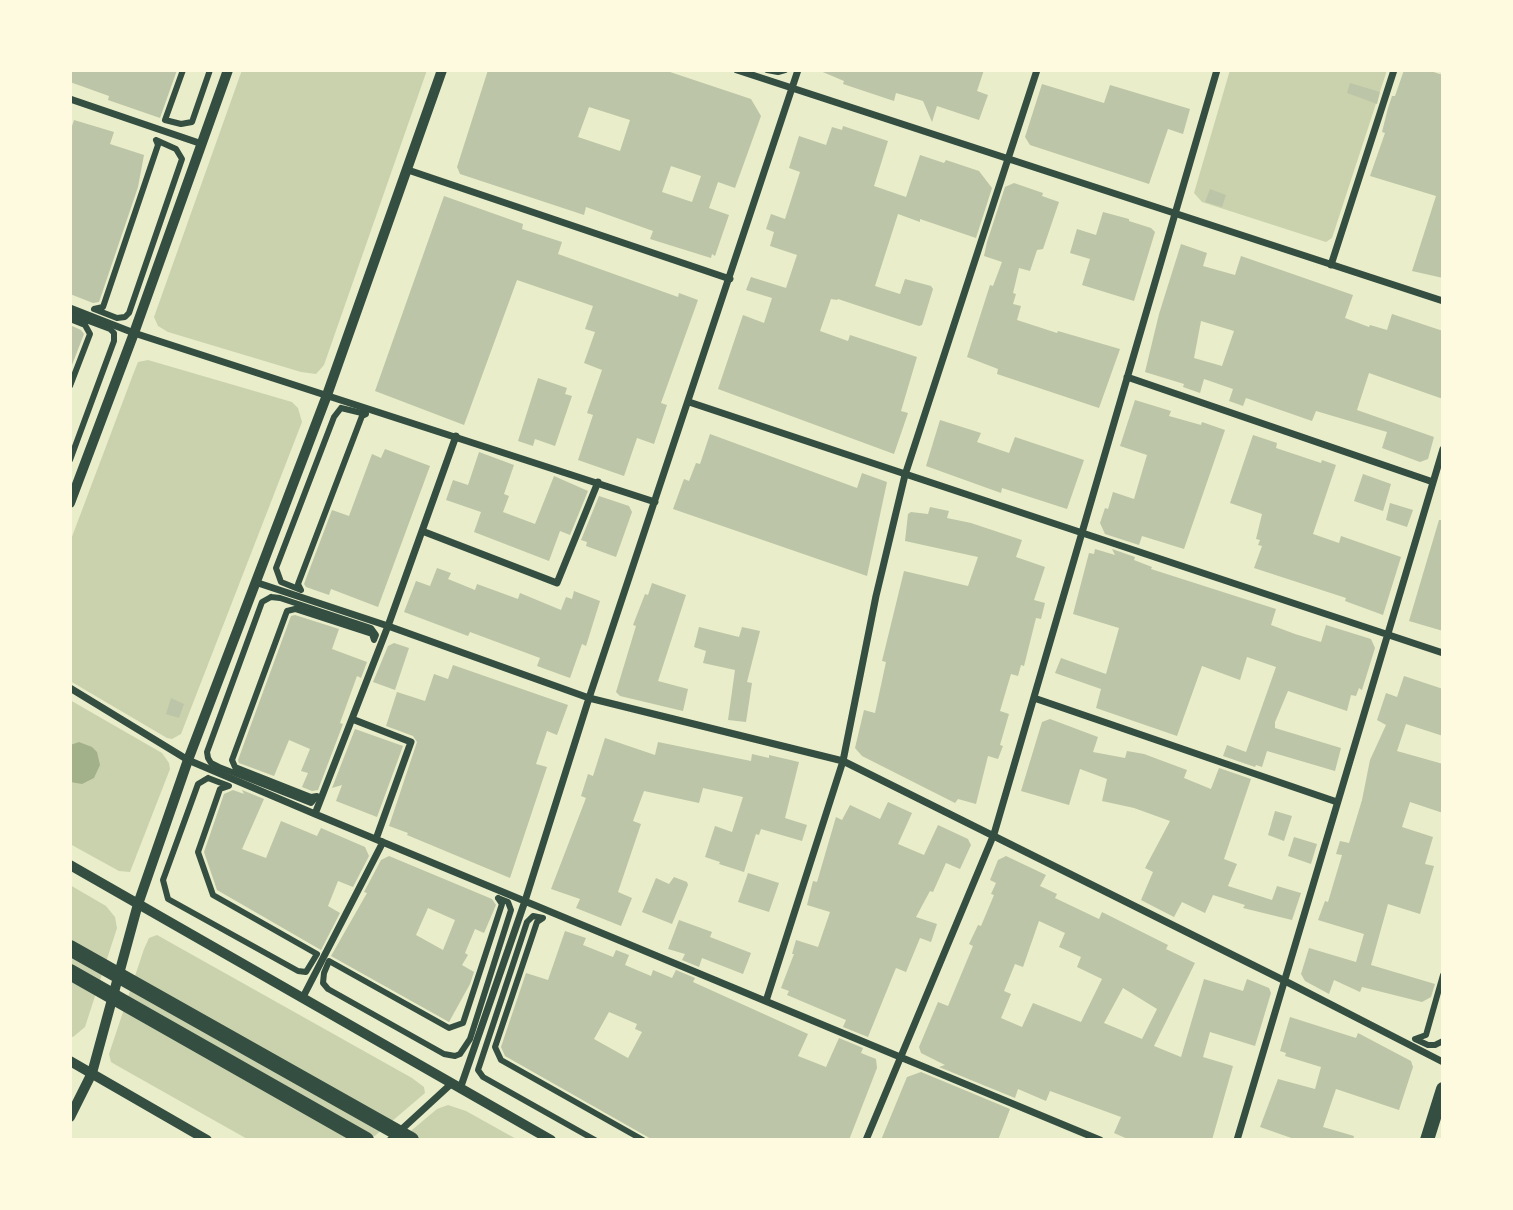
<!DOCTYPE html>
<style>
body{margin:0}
#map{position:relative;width:1513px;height:1210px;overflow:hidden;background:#e9edc9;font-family:"Fira Sans",sans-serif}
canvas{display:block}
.frame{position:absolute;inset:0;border:72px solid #fefae0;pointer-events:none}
</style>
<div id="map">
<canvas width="1513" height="1210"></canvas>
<div class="frame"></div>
</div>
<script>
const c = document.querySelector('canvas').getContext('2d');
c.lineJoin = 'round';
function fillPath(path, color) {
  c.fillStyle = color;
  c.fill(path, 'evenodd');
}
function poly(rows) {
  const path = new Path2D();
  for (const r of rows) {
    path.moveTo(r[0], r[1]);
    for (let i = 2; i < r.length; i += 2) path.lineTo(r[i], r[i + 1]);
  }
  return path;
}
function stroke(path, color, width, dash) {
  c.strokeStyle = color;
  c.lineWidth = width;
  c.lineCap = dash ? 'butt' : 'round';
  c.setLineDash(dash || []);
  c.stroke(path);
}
fillPath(poly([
 [242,70,427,70,324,365,316,374,301,372,168,332,158,326,154,317],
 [1230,70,1387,70,1332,238,1326,242,1202,202,1194,193],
 [148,360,292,402,298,408,302,422,181,734,172,739,167,738,70,681,70,542,134,372,138,362],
 [70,700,162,753,169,763,170,769,130,872,119,871,70,844],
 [70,885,106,906,115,917,117,928,85,1027,73,1037,70,1036],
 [157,935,412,1078,424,1087,425,1093,370,1140,249,1140,116,1065,111,1062,109,1054,144,949,149,938],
 [448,1105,466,1111,518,1140,400,1140,437,1109]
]), '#cad2ad');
fillPath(poly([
 [79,742,92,747,97,752,100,765,94,778,82,784,70,782,70,745]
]), '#a3b18a');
fillPath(poly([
 [70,70,177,70,160,118,108,100,109,96,70,82],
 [488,70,664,70,751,99,761,116,735,188,718,182,709,208,729,215,715,256,712,254,711,258,650,239,653,231,586,207,584,215,460,174,457,167],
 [589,107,630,120,620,151,578,137],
 [671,166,701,176,692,202,662,192],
 [818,70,984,70,977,91,988,95,979,120,937,106,932,122,923,101,896,93,894,101,843,84,844,81],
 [1404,70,1427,70,1443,75,1443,278,1412,271,1436,196,1370,176,1385,133,1382,132,1388,108,1392,96,1395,96],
 [1350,83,1380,92,1377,104,1347,93],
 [1042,84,1104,103,1110,85,1190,109,1183,134,1168,129,1149,184,1030,145,1025,137],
 [74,120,114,132,110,144,144,155,138,187,99,302,93,303,70,294,70,132],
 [843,126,888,141,874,186,906,197,920,155,944,163,946,160,979,171,992,188,976,238,920,219,920,222,898,214,875,286,900,294,905,279,931,286,933,289,922,325,919,326,838,299,837,300,831,299,820,331,848,341,850,335,917,357,901,411,908,413,894,454,718,389,743,315,764,323,772,298,746,290,751,277,786,288,797,255,770,246,774,232,766,229,771,214,785,219,800,172,789,168,799,136,826,145,832,127,842,130],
 [1014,183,1043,193,1042,196,1059,202,1043,249,1037,250,1030,271,1019,268,1013,293,1016,294,1013,304,1021,306,1017,320,1057,333,1058,331,1120,349,1099,408,997,374,998,369,967,357,990,285,993,286,1002,262,984,256,987,242,1005,187],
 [1210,189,1226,195,1222,207,1205,202],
 [444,196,523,224,522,229,562,242,558,254,678,297,679,293,698,300,661,403,667,405,654,444,637,438,624,476,578,460,593,415,587,413,602,370,584,363,595,332,585,329,593,306,517,280,464,425,375,391],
 [1103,212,1129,219,1129,221,1151,228,1155,232,1134,301,1082,285,1090,259,1070,253,1077,229,1096,235],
 [1181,244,1207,253,1203,266,1235,275,1241,256,1353,295,1345,318,1369,327,1370,325,1387,330,1392,314,1443,331,1443,399,1369,373,1357,410,1434,437,1428,459,1420,462,1382,448,1387,432,1316,411,1312,421,1246,398,1243,406,1229,401,1233,389,1204,379,1200,393,1183,387,1184,384,1145,372,1159,314],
 [1201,321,1234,331,1222,366,1194,358],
 [70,325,81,330,84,334,70,370],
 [538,378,567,388,565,394,572,396,555,446,535,439,533,446,518,441],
 [1135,400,1171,411,1169,416,1201,425,1202,422,1225,430,1184,549,1142,536,1139,545,1105,534,1100,523,1105,508,1108,509,1113,492,1134,499,1147,455,1120,446],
 [940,420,981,433,977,442,1009,453,1015,437,1084,460,1067,509,1002,488,1001,493,926,466],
 [710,434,857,488,862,473,887,482,867,576,673,509,684,479,689,481,696,463,700,464],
 [1253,435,1277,443,1276,448,1321,463,1322,460,1336,465,1313,534,1339,543,1341,536,1401,557,1383,615,1345,601,1346,598,1254,568,1262,546,1258,545,1260,540,1256,539,1262,514,1230,503],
 [385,449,430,466,378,607,331,589,329,595,306,587,304,584,332,510,349,516,372,454,381,458],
 [479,452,514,465,504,494,509,496,503,512,535,524,554,476,588,491,570,535,560,531,549,561,474,532,481,512,446,500,453,480,468,485],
 [1363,474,1391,484,1383,511,1354,501],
 [599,496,629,506,632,512,616,557,586,546,587,542,581,540],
 [1390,503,1413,510,1407,527,1386,520],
 [930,507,949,511,947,518,971,523,1022,540,1016,557,1045,567,1034,600,1045,603,1041,619,1036,618,1024,666,1021,665,1018,676,1011,674,1000,711,1009,714,1000,745,1003,746,998,759,988,756,976,804,958,799,955,803,862,756,855,748,864,710,875,713,886,662,882,661,904,571,968,586,978,557,905,541,908,514,911,512,928,514],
 [1439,520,1443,520,1443,631,1409,621],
 [1095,549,1115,555,1112,549,1135,557,1134,560,1152,567,1151,569,1276,609,1271,625,1295,634,1321,642,1326,625,1371,639,1375,648,1362,690,1359,688,1356,696,1351,695,1347,711,1288,691,1275,722,1275,728,1341,748,1335,771,1267,751,1262,767,1256,765,1255,767,1223,756,1227,745,1246,752,1276,667,1247,657,1240,680,1202,666,1177,736,1096,708,1101,689,1055,673,1061,658,1106,674,1119,628,1073,614,1089,553,1094,554],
 [437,568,451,573,448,579,475,590,477,584,518,599,520,593,561,610,566,597,572,599,574,591,600,601,586,646,582,644,570,678,537,666,540,658,470,632,468,636,404,612,416,581,430,586],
 [652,583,686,595,658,681,688,689,683,711,620,696,616,692,636,626,633,625,645,594,648,595],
 [295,615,339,629,332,649,367,662,361,678,357,676,340,723,343,724,318,790,312,791,302,787,308,773,301,771,310,749,289,740,274,776,239,763,238,760,291,616],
 [699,627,739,637,742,627,760,631,747,682,752,683,746,722,728,720,735,670,703,663,706,651,694,647],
 [394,643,409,648,395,690,373,682,388,646],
 [453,665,568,705,557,735,547,731,536,764,547,767,510,878,407,835,408,833,389,826,417,742,413,736,386,726,397,692,425,701,434,674,448,679],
 [1404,676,1443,689,1443,736,1406,724,1397,751,1443,764,1443,813,1410,802,1402,827,1433,837,1425,864,1434,866,1420,914,1388,904,1371,965,1435,984,1431,997,1422,1002,1362,987,1360,992,1334,980,1329,994,1305,981,1301,974,1309,948,1356,962,1364,934,1318,920,1325,901,1328,902,1342,855,1336,854,1340,841,1349,843,1362,800,1370,760,1386,725,1377,720,1386,693,1397,697],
 [171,698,184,704,179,718,166,714],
 [1050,719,1098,737,1093,752,1125,758,1127,751,1144,754,1187,770,1184,778,1211,789,1219,768,1251,779,1224,859,1237,864,1228,886,1272,900,1277,886,1301,893,1292,920,1243,908,1245,905,1213,895,1205,913,1182,902,1174,917,1141,900,1153,872,1145,868,1170,821,1134,808,1102,801,1107,779,1080,769,1069,805,1021,791,1042,722],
 [355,729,403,746,377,817,336,801,342,785,332,788],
 [605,738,655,755,658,742,751,761,752,754,769,758,769,755,799,762,785,818,807,825,802,841,761,829,759,835,756,834,744,872,719,864,720,862,705,857,715,826,732,832,743,797,703,788,699,803,644,791,633,821,641,824,618,892,632,898,621,926,576,908,580,899,551,889,586,798,581,796,588,774,593,776],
 [233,790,244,794,242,790,264,799,242,849,266,858,281,821,317,836,321,828,365,847,369,856,353,887,338,881,328,906,340,913,321,950,217,890,204,852,224,794],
 [888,802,912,813,898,844,924,855,938,825,968,839,971,845,960,869,946,863,933,892,930,891,916,917,937,924,931,942,920,938,906,972,896,968,868,1037,843,1027,846,1020,787,995,789,991,781,988,794,954,792,954,796,940,818,947,830,912,807,905,813,881,817,882,836,817,842,820,850,805,880,819],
 [1275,811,1292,816,1284,841,1268,835],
 [1294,837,1317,844,1311,864,1288,856],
 [389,856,492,899,496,905,484,933,475,929,465,953,468,955,462,965,474,972,470,984,449,1022,331,956,367,893,364,892,381,860],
 [428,908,455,920,443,950,416,935],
 [1006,856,1046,875,1040,886,1057,894,1055,898,1099,919,1102,912,1168,945,1166,949,1195,963,1154,1046,1181,1057,1204,979,1243,991,1247,979,1269,988,1271,993,1255,1046,1210,1032,1203,1057,1233,1066,1212,1140,1130,1140,1114,1133,1121,1117,1050,1091,1046,1101,1018,1089,1015,1098,939,1067,945,1065,921,1053,919,1047,938,1002,948,1006,973,946,969,944,978,925,981,926,994,895,991,894,996,883,990,880,998,860],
 [1039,921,1065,933,1059,947,1081,957,1077,967,1102,979,1081,1022,1033,1003,1022,1027,1001,1018,1011,994,1004,991,1015,964,1023,967],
 [1123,988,1157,1009,1142,1039,1104,1023],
 [748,873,779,883,769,912,738,902],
 [674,877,687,882,688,885,672,924,642,912,656,878,669,884],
 [679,920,712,932,710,937,751,953,743,974,702,958,699,967,682,960,685,954,668,949],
 [565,931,586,938,583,945,613,957,616,950,629,955,625,965,651,976,653,970,672,978,676,970,695,978,693,982,808,1034,798,1056,826,1067,839,1038,863,1048,861,1053,876,1059,877,1068,849,1140,653,1140,505,1056,501,1047,526,973,548,980],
 [609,1012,637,1024,635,1029,642,1032,628,1058,594,1039],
 [1290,1017,1356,1038,1358,1033,1411,1061,1413,1067,1399,1110,1336,1089,1323,1127,1354,1136,1353,1140,1297,1140,1260,1127,1278,1079,1315,1089,1321,1067,1285,1056,1286,1053,1280,1051],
 [921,1072,1010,1109,998,1140,881,1140,907,1077]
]), '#bcc5a7');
stroke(poly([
 [183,70,165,120,181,124,192,122,210,70],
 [767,70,778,72,785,70],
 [156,140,176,149,182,159,129,313,125,317,117,318,94,309,103,307,158,145,156,140],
 [70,314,110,329,114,333,114,341,70,460],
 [70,319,85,325,90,334,70,386],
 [341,408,366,414,362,416,298,584,301,590,281,582,276,568,334,417,341,408],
 [271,597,280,598,371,628,376,635,374,640,372,634,295,609,287,611,232,760,235,767,311,797,317,796,311,803,219,767,211,763,208,758,207,752,262,602,271,597],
 [208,778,229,786,220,789,198,852,213,895,317,954,306,972,298,971,168,899,163,880,198,784,208,778],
 [498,898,508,902,511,910,470,1039,460,1054,455,1056,444,1054,328,989,323,983,324,973,329,961,449,1028,463,1023,502,904,498,898],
 [1443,975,1426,1035,1415,1039,1428,1045,1435,1045,1443,1041],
 [595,1140,483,1077,478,1070,527,922,533,916,543,918,537,922,495,1047,501,1060,643,1140]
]), '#344e41', 6);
stroke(poly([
 [737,70,1443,301],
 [70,99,202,144],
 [408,170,730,279],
 [1331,265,1394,70],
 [70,308,134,333,655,502],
 [1127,377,1433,482],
 [689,402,1443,653],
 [422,531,557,583,598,482],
 [255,582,388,626,589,698,843,761,1285,981,1443,1062],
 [70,688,188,760,315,814,1100,1140],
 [1034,698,1337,802],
 [352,719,411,742,376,839],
 [315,814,388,626,456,436],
 [303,997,383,842],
 [766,1001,843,761,876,596,905,475,1037,70],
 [460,1089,525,901,589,698,798,70],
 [390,1140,451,1084],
 [866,1140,994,834,1217,70],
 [1237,1140,1443,449]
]), '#344e41', 7);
stroke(poly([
 [70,503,134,333,228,70],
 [70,865,551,1140],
 [70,1061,207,1140],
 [70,1117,92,1073,138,904,188,760,327,395,442,70]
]), '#344e41', 10);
stroke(poly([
 [1427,1140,1443,1089]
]), '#344e41', 14);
stroke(poly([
 [70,948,411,1140],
 [70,972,366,1140]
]), '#344e41', 16);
</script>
